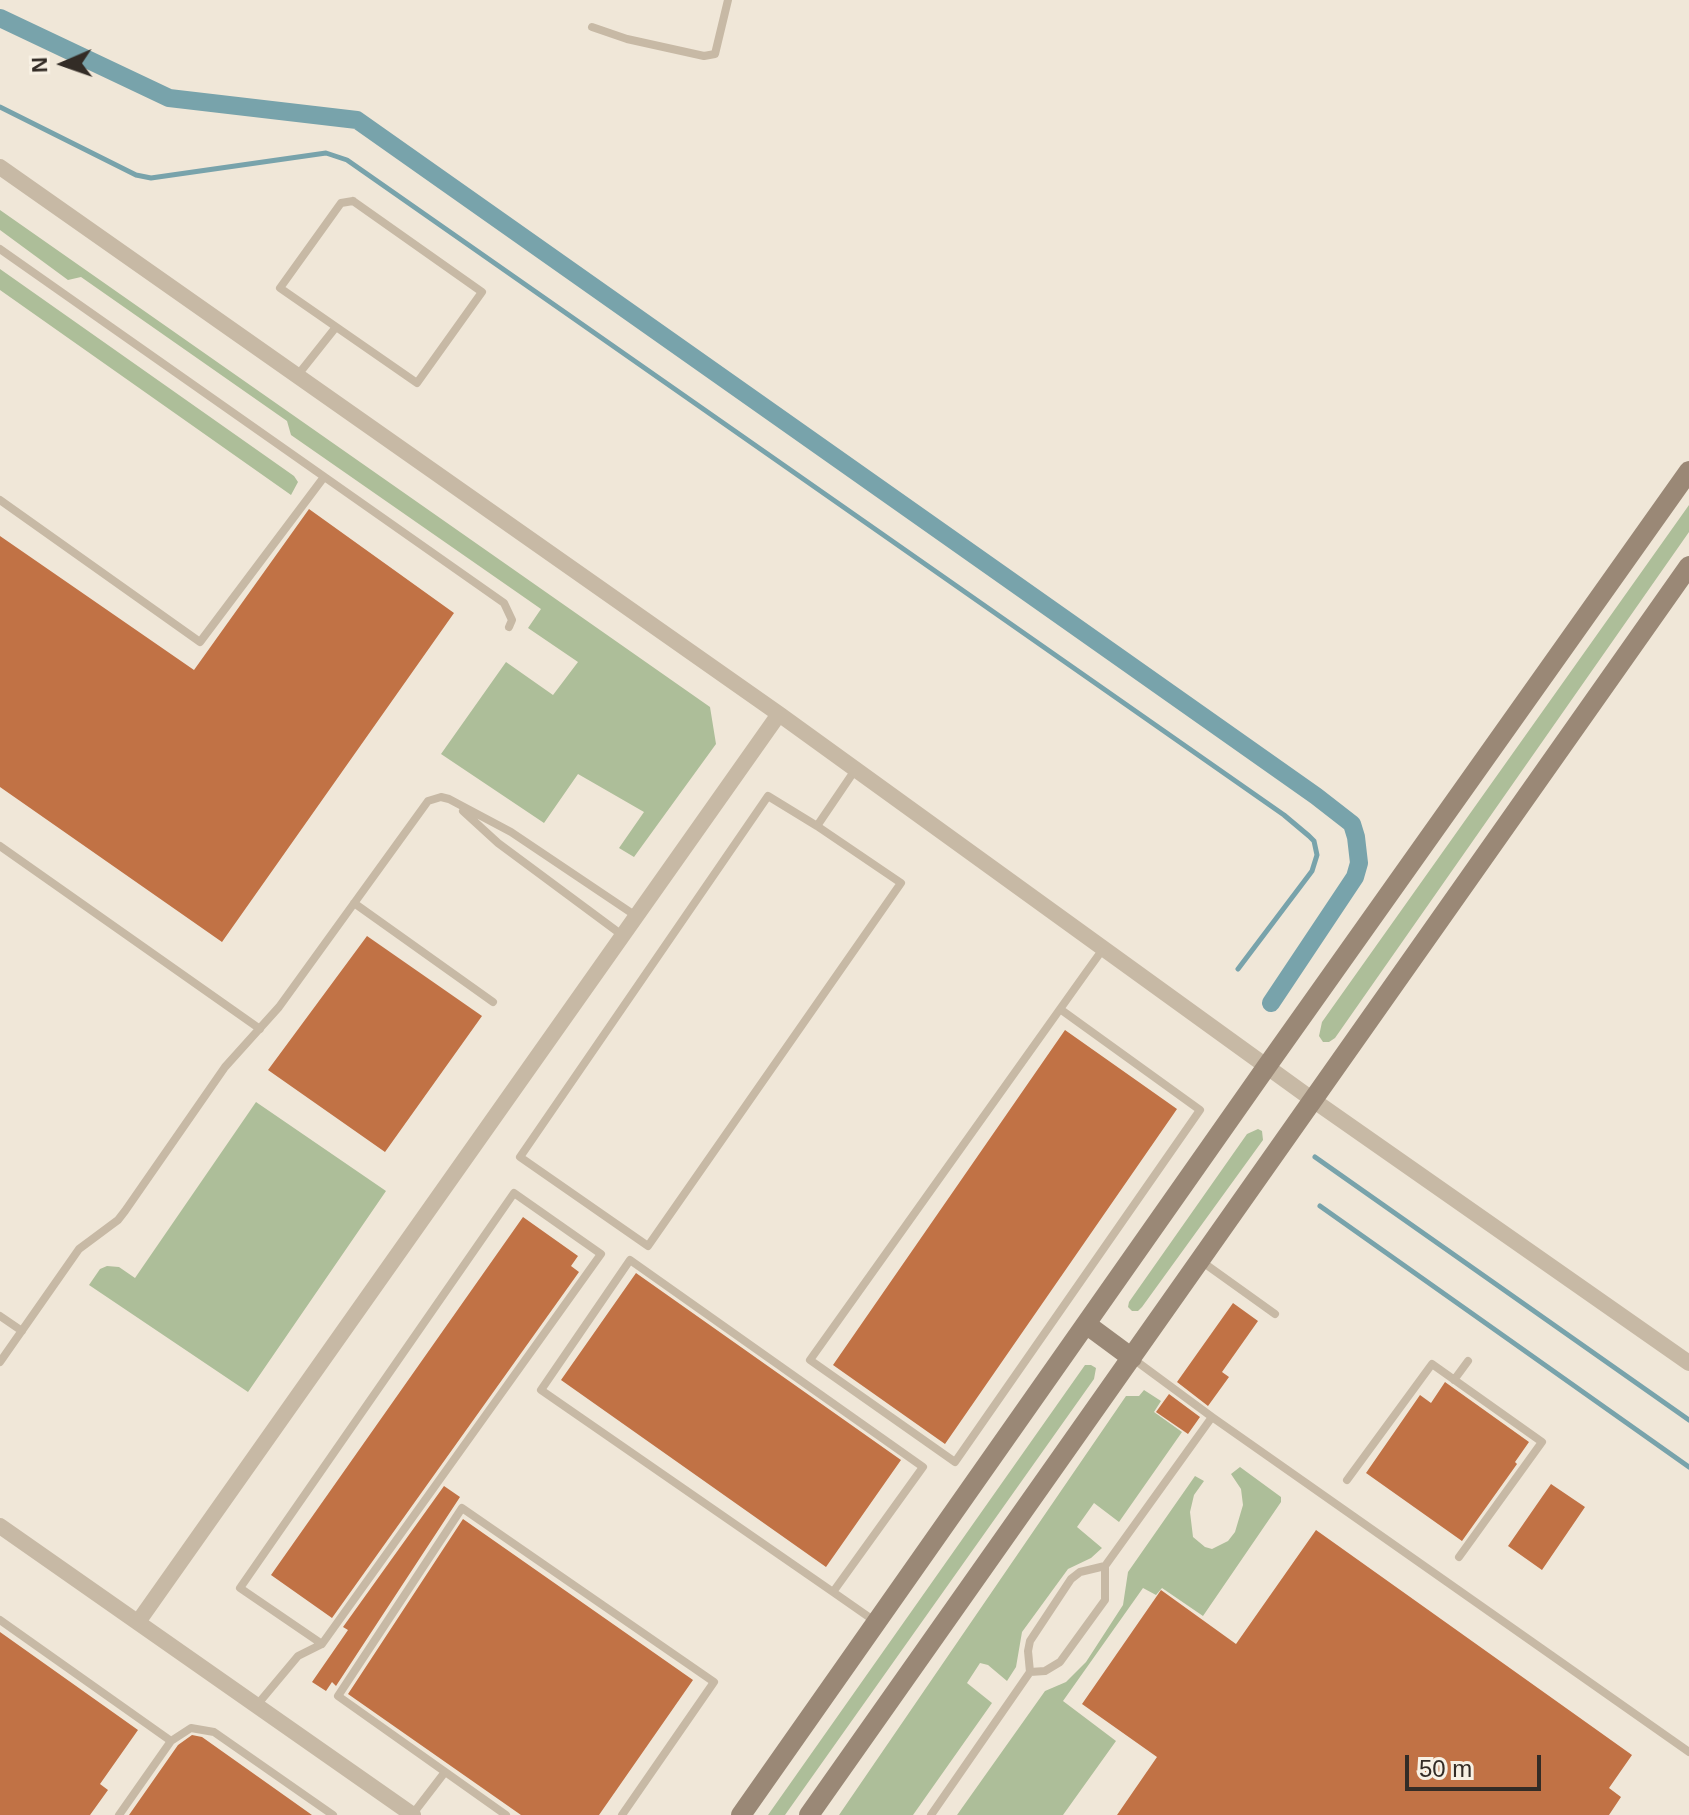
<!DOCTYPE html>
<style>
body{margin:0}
#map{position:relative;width:1689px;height:1815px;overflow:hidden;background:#f0e7d8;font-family:Helvetica,sans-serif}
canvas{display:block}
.north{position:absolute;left:24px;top:24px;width:80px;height:80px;-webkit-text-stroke:6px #f8f1e4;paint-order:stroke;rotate:268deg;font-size:22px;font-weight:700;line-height:32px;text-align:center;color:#332c26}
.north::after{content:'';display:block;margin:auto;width:28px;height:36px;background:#332c26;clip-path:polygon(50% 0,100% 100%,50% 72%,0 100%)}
.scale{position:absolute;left:1405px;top:1755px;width:136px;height:36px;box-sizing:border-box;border:4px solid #332c26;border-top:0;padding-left:10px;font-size:24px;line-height:28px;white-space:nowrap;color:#332c26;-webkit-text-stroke:6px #f8f1e4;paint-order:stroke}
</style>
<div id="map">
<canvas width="1689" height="1815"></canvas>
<div class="north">N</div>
<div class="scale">50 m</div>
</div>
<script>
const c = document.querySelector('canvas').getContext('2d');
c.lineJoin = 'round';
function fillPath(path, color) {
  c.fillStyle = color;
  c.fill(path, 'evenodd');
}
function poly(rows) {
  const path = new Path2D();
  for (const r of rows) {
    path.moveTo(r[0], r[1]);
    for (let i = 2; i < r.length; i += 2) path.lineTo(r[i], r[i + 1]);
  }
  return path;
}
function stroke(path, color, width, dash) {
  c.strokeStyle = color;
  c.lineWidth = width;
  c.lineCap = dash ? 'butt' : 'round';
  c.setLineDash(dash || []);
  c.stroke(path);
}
fillPath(poly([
 [0,210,710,707,716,744,634,857,619,848,644,812,578,774,544,823,441,754,506,662,553,695,578,662,528,628,541,609,291,435,287,421,81,277,68,280,0,230],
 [0,269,294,476,298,482,291,495,0,290],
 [1689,505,1689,532,1335,1038,1329,1042,1323,1042,1319,1036,1322,1022],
 [256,1102,386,1191,248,1392,89,1285,100,1269,107,1266,119,1267,135,1278],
 [1258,1129,1262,1131,1263,1140,1142,1307,1138,1311,1132,1311,1128,1307,1129,1302,1247,1134],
 [1085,1365,1091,1365,1096,1368,1094,1379,785,1815,768,1815],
 [1144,1390,1161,1401,1154,1412,1182,1432,1119,1522,1094,1503,1077,1527,1102,1548,1091,1558,1068,1569,1022,1632,1016,1667,1007,1681,988,1665,980,1663,967,1683,992,1703,913,1815,839,1815,1126,1396,1139,1396],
 [1240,1467,1281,1497,1281,1502,1203,1616,1162,1588,1156,1595,1143,1588,1063,1701,1116,1741,1063,1815,957,1815,1045,1691,1066,1682,1086,1662,1123,1605,1128,1572,1195,1476,1204,1481,1194,1495,1190,1512,1193,1537,1205,1547,1212,1549,1228,1541,1235,1532,1243,1505,1241,1489,1231,1474]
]), '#adbe99');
stroke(poly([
 [0,107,136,175,151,178,326,153,347,160,1284,815,1309,836,1314,841,1317,855,1312,871,1238,969],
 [1315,1157,1689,1420],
 [1320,1206,1689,1467]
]), '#78a3ab', 5);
stroke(poly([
 [0,18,169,98,357,120,1316,796,1352,824,1356,837,1359,863,1355,877,1271,1003]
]), '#78a3ab', 18);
fillPath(poly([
 [309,509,454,613,222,942,0,787,0,536,194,670],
 [367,936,482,1016,385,1152,268,1070],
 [1065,1030,1177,1109,945,1444,833,1365],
 [523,1217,578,1256,571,1266,579,1272,332,1618,271,1575],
 [636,1273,901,1460,826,1567,561,1380],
 [1233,1303,1258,1321,1222,1372,1229,1377,1208,1406,1177,1382],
 [1445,1382,1529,1442,1515,1462,1517,1464,1462,1541,1366,1473,1420,1395,1431,1403],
 [1169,1394,1200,1417,1188,1434,1156,1412],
 [1551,1484,1585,1507,1542,1570,1508,1546],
 [444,1486,460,1497,336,1686,332,1682,326,1691,312,1682,348,1630,343,1627],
 [463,1519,693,1680,599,1815,521,1815,348,1694],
 [1316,1530,1632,1755,1609,1788,1621,1797,1609,1815,1117,1815,1157,1757,1082,1704,1161,1590,1236,1644],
 [0,1632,138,1730,100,1784,108,1790,90,1815,0,1815],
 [192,1735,202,1737,312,1815,129,1815,178,1745]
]), '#c17245');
stroke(poly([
 [592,27,627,39,704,56,715,54,728,0],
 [353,201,482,292,417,383,280,288,341,203,353,201],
 [0,249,504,603,512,620,509,627],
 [297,376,336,327],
 [0,500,200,642,324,477],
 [463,811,498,843,622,935],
 [817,826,768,796,520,1157,648,1246,901,883,817,826,855,770],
 [0,846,260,1029],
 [354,903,493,1002],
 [1060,1009,1200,1110,955,1462,810,1360,1085,974,1103,949],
 [1201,1261,1275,1314],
 [0,1316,22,1331],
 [1132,1358,1212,1417],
 [0,1362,79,1249,118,1220,125,1211,225,1067,279,1007,428,801,441,797,449,799,511,832,636,916],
 [1454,1380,1468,1361],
 [1347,1480,1432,1364,1542,1442,1459,1557],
 [833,1592,923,1467,630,1260,541,1390,833,1592,876,1622],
 [0,1620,171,1741,119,1815],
 [1030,1672,1045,1671,1060,1662,1105,1600,1105,1566],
 [257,1705,298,1656,322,1644,601,1254,514,1193,240,1588,322,1644],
 [171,1741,191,1728,214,1732,333,1815],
 [412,1815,445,1772],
 [506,1815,338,1696,462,1508,714,1682,622,1815],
 [931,1815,1030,1672,1028,1651,1030,1641,1071,1579,1080,1572,1105,1566,1212,1417,1689,1752]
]), '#c7b9a5', 8);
stroke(poly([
 [0,167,779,714,1313,1100,1689,1363],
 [0,1526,413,1815],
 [138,1622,779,714]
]), '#c7b9a5', 16);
stroke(poly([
 [1086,1324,1132,1358],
 [741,1815,1267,1066,1689,471],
 [809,1815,1689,566]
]), '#9a8876', 20);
</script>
